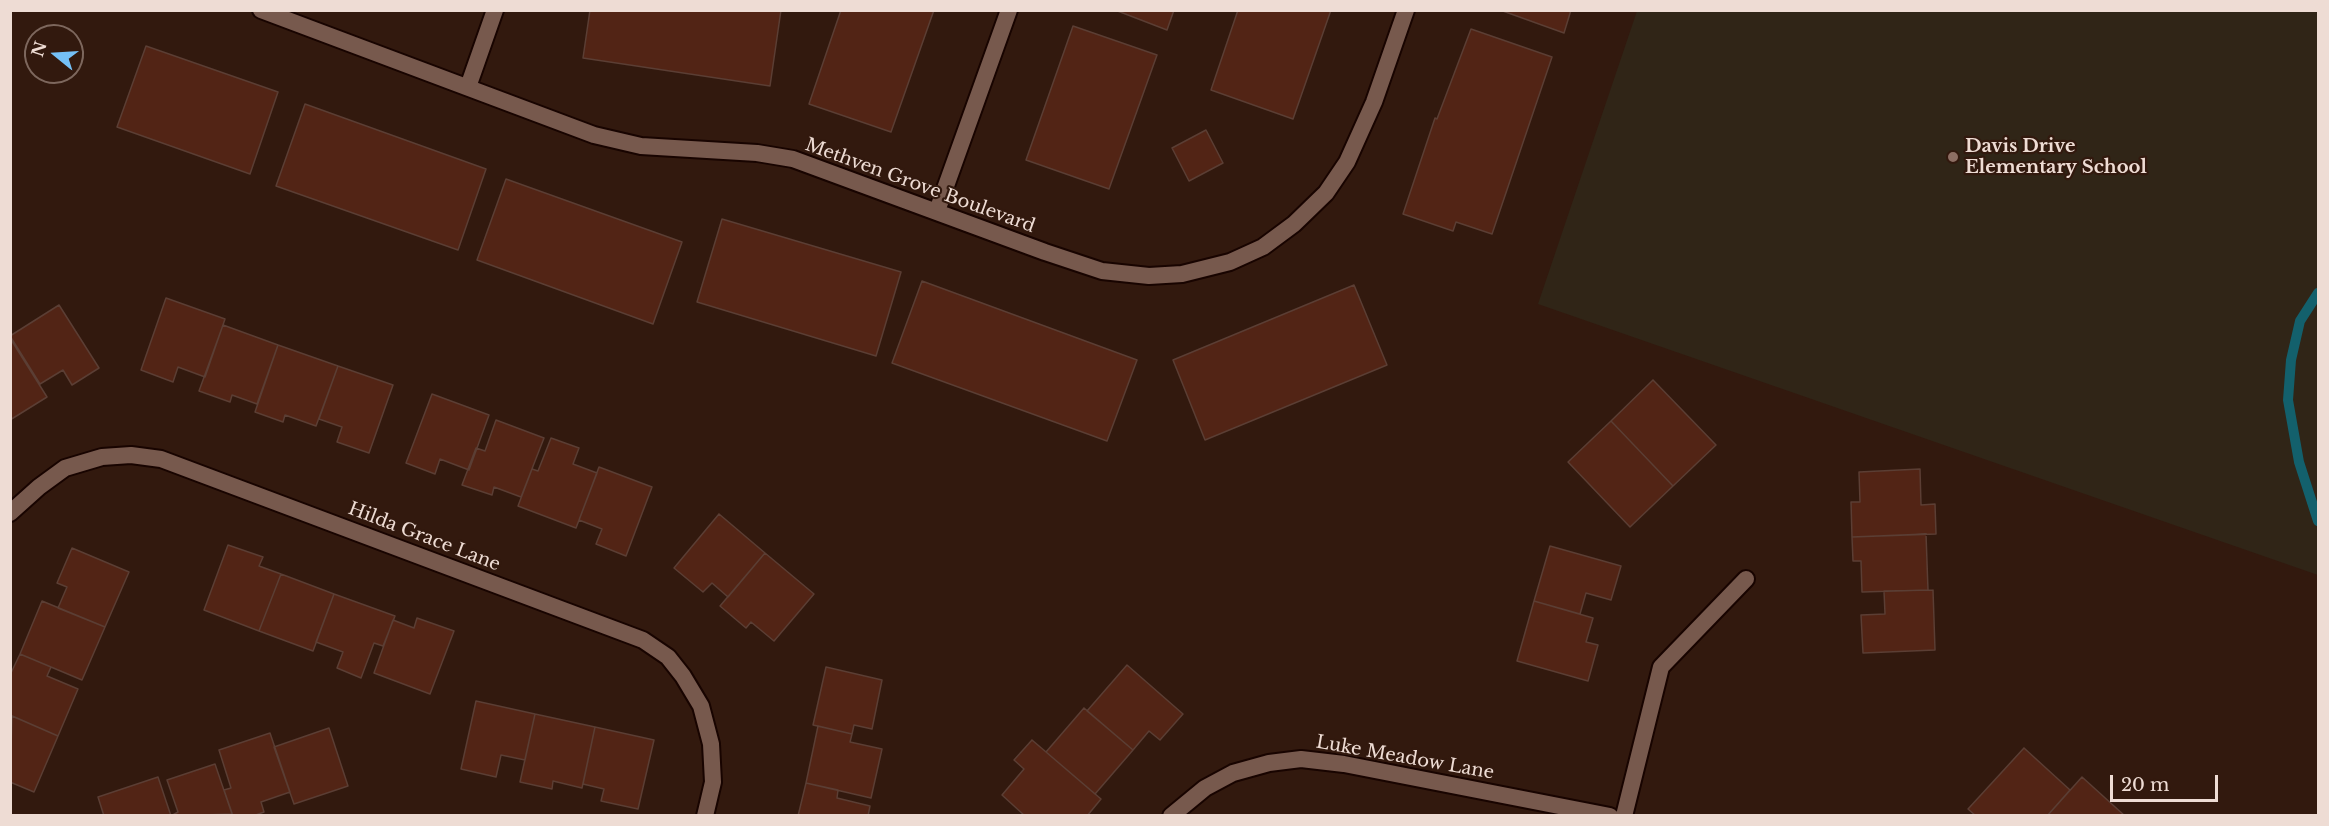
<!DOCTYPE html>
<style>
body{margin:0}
#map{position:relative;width:2329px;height:826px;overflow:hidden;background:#32190e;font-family:"Libre Baskerville",serif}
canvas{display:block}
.frame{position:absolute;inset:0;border:12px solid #eedcd4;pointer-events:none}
.north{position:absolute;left:24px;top:24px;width:60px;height:60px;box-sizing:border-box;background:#32190e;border:2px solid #7d675d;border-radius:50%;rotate:288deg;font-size:16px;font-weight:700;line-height:24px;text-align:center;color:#eedcd4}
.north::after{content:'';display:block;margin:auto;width:21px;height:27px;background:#75c0f6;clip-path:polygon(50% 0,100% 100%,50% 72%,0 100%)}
.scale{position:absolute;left:2110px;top:775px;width:108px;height:27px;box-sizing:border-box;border:3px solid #eedcd4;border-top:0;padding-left:8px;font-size:18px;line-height:21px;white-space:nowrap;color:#eedcd4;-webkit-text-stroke:4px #32190e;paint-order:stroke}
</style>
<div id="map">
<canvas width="2329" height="826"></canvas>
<div class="frame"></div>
<div class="north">N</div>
<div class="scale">20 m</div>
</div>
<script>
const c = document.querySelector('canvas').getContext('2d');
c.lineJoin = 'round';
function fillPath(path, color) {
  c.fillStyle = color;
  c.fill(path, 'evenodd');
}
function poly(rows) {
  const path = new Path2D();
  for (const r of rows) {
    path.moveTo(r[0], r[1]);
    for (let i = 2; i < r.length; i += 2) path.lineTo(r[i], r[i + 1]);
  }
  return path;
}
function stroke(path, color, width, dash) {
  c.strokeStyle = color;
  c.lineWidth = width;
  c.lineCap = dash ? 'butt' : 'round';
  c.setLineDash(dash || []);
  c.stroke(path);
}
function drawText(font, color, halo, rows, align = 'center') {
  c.font = font + ' "Libre Baskerville",serif';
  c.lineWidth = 4.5;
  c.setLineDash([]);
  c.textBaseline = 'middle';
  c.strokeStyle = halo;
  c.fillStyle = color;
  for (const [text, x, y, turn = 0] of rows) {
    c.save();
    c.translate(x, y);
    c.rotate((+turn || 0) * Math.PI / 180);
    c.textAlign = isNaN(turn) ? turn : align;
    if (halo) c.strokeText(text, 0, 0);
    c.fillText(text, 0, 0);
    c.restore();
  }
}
fillPath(poly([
 [1637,11,2318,11,2318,575,1538,304]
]), '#302517');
stroke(poly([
 [2318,293,2300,321,2291,360,2288,400,2299,462,2318,521]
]), '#13606c', 10);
const building = poly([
 [590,10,781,10,770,86,583,58,590,10],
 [841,10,934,10,891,132,809,104,841,10],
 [1115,10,1174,10,1167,30,1115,10],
 [1238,10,1331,10,1293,119,1211,90,1238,10],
 [1500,10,1571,10,1564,33,1500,10],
 [1073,26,1157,55,1109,189,1026,160,1073,26],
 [1471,29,1552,57,1492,234,1456,222,1453,231,1403,214,1435,118,1437,119,1471,29],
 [146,46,278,92,250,174,117,127,146,46],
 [305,104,486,169,458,250,276,186,305,104],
 [1206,130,1223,163,1189,181,1172,148,1206,130],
 [506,179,682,242,653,324,477,260,506,179],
 [722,219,901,272,876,356,697,302,722,219],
 [922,281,1137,360,1107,441,892,363,922,281],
 [1354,285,1387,365,1205,440,1173,360,1354,285],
 [166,298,225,319,205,377,178,367,173,382,141,370,166,298],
 [59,305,99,368,72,385,63,370,40,384,10,336,59,305],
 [223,325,278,345,257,404,232,395,230,402,199,391,223,325],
 [10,338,47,397,10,420,10,338],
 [278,345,338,366,316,426,285,415,283,422,255,412,278,345],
 [338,366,393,385,369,453,337,442,342,427,319,419,338,366],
 [1653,380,1716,445,1673,486,1611,421,1653,380],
 [432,394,489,415,469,470,440,459,435,474,406,463,432,394],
 [496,420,544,438,521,497,494,487,492,495,462,485,476,448,485,451,496,420],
 [1611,421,1673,486,1630,527,1568,462,1611,421],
 [551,438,579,448,573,464,597,473,576,528,518,506,532,469,538,471,551,438],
 [599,467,652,487,626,556,596,544,602,529,579,520,599,467],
 [1920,469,1921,505,1935,504,1936,534,1852,537,1851,502,1860,502,1859,472,1920,469],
 [719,514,765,553,728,597,712,583,703,592,674,568,719,514],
 [1926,534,1928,590,1862,592,1861,561,1853,561,1852,537,1926,534],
 [228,545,263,557,259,566,281,574,259,631,204,610,228,545],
 [1550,546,1621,566,1611,600,1586,593,1580,614,1534,601,1550,546],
 [72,548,129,572,105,627,58,608,67,587,57,583,72,548],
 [765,553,814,594,774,641,751,622,746,628,720,606,765,553],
 [281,574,334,594,313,651,259,631,281,574],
 [1933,590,1935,650,1863,653,1861,615,1885,614,1884,591,1933,590],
 [334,594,395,616,383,646,374,643,361,678,337,668,343,652,316,642,334,594],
 [42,601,105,627,82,680,20,654,42,601],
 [1534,601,1593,618,1586,642,1598,645,1588,681,1517,661,1534,601],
 [417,618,454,631,430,694,374,673,393,620,414,628,417,618],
 [20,654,51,667,47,676,78,689,58,736,10,715,10,675,20,654],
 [1127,665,1183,714,1160,740,1149,731,1133,750,1087,711,1127,665],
 [826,667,882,680,872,729,854,725,852,734,813,725,826,667],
 [476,701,535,714,525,760,501,755,496,777,461,769,476,701],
 [1084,708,1133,750,1095,794,1046,752,1084,708],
 [535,714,595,727,582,788,553,781,552,789,520,782,535,714],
 [12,716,58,736,34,792,10,782,12,716],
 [818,726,852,734,850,742,882,749,871,798,806,783,818,726],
 [595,727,654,740,638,809,601,801,604,789,583,784,595,727],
 [329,728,348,786,294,804,274,747,329,728],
 [270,733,290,792,261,802,264,812,253,816,233,816,224,790,231,788,219,750,270,733],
 [1032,740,1101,799,1087,816,1025,816,1002,795,1024,769,1014,760,1032,740],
 [2024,748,2070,790,2047,816,1976,816,1968,809,2024,748],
 [215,764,232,814,171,816,178,812,167,780,215,764],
 [158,777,171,816,104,816,98,797,158,777],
 [2082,777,2125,816,2047,816,2082,777],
 [806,783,838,790,837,798,870,806,868,816,798,816,806,783]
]);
fillPath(building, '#522415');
stroke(building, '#5b3e34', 1.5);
const minor = poly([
 [261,10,594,135,641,146,757,153,793,159,1045,252,1102,271,1149,276,1182,274,1230,262,1263,247,1294,224,1326,193,1347,162,1374,102,1406,10],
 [468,87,495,10],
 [937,211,1009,10],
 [10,513,39,487,65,468,102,457,131,455,161,459,643,640,668,657,683,676,701,706,711,744,713,782,705,816],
 [1171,816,1205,788,1233,773,1269,763,1301,759,1344,764,1610,816],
 [1624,816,1661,667,1746,579]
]);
stroke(minor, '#180400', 20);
stroke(minor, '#77594d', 16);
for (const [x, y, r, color] of [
 [1953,157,6,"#8d6e63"]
]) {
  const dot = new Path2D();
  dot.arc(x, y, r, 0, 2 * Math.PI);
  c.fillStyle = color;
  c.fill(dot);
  stroke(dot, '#32190e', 2);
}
drawText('bold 18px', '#eedcd4', '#32190e', [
 ["Davis Drive",1965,147],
 ["Elementary School",1965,168]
], 'left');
drawText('18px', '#eedcd4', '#32190e', [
 ["Methven Grove Boulevard",920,186,20],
 ["Hilda Grace Lane",424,537,21],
 ["Luke Meadow Lane",1405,758,10]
]);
</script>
